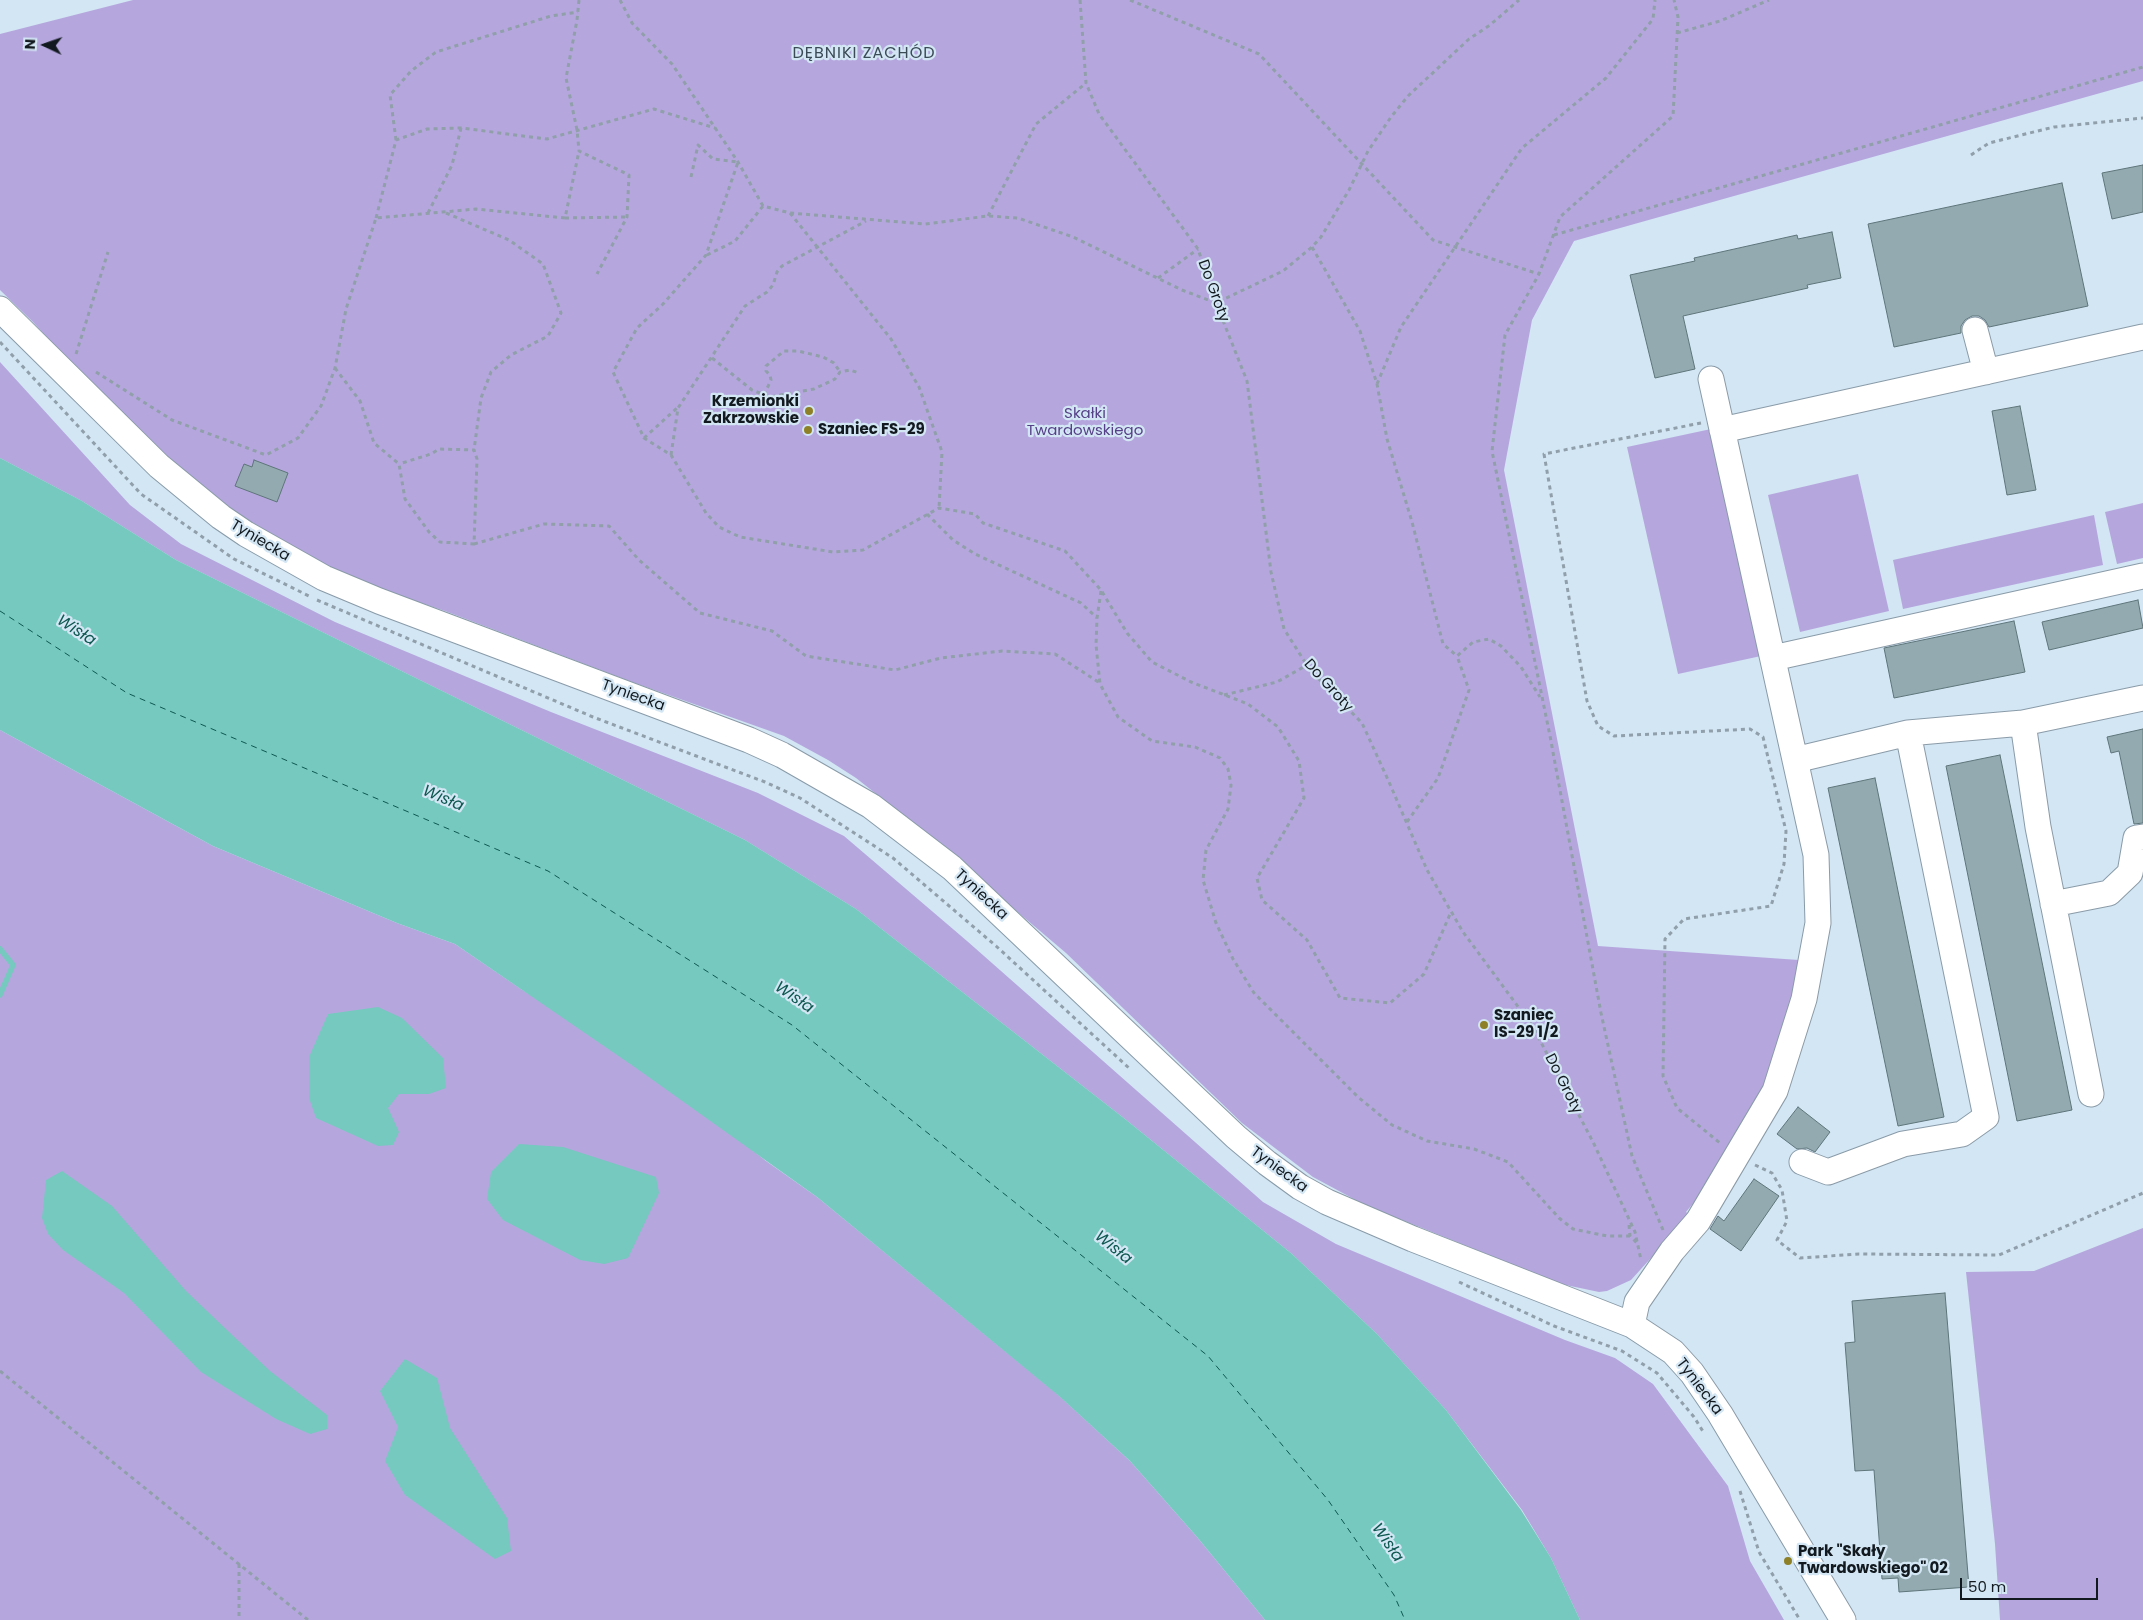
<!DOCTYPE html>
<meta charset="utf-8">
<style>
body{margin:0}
#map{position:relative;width:2143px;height:1620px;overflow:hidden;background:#d3e6f4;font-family:Poppins,sans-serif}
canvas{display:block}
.north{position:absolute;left:20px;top:20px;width:50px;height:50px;-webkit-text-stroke:4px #d3e6f4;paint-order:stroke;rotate:273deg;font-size:14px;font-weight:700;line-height:20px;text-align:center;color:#131a1f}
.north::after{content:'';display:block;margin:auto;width:18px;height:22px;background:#131a1f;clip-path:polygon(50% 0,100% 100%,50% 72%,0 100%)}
.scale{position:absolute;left:1960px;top:1578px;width:138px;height:22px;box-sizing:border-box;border:2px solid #131a1f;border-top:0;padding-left:6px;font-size:15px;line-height:18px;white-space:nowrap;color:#131a1f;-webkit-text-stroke:4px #d3e6f4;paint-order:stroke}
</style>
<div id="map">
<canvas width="2143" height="1620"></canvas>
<div class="north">N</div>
<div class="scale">50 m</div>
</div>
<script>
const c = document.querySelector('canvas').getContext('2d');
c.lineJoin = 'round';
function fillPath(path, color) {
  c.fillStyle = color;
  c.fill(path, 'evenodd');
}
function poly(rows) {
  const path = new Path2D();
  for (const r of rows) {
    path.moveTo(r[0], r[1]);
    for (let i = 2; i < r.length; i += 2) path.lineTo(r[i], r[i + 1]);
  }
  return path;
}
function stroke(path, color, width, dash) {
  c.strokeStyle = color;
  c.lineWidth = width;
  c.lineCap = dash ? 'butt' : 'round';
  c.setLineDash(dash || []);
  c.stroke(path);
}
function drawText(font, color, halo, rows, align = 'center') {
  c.font = font + ' Poppins,sans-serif';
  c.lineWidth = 4.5;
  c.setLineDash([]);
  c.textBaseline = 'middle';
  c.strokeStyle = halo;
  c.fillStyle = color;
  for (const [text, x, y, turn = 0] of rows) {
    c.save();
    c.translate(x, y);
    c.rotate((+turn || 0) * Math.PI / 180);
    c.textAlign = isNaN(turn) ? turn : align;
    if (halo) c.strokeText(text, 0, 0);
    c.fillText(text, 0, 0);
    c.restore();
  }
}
fillPath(poly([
 [133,0,2143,0,2143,81,1574,241,1532,320,1504,470,1598,946,1799,960,1779,1056,1747,1124,1704,1190,1686,1212,1690,1215,1631,1280,1607,1291,1599,1292,1561,1284,1365,1205,1313,1177,1242,1123,1066,953,903,815,856,778,828,760,784,736,632,682,445,611,354,580,254,528,168,464,108,404,33,322,0,290,0,34],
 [0,362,130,505,181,544,335,622,551,712,758,793,844,836,967,941,1263,1202,1336,1244,1565,1340,1615,1358,1653,1384,1728,1486,1750,1561,1784,1620,1580,1620,1551,1558,1522,1510,1446,1410,1377,1334,1292,1254,1125,1119,856,909,745,840,176,560,82,501,0,458],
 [1711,429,1761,656,1678,674,1627,447],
 [1858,474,1889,611,1800,632,1768,495],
 [2143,503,2143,558,2117,564,2105,512],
 [2094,515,2103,565,1903,609,1893,560],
 [0,730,213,846,397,923,455,944,521,989,662,1078,766,1161,817,1197,1055,1392,1130,1461,1197,1537,1265,1620,0,1620],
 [2143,1228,2143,1620,2000,1620,1995,1544,1966,1272,2034,1271]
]), '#b5a7de');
fillPath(poly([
 [0,458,82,501,176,560,745,840,856,909,1125,1119,1292,1254,1377,1334,1446,1410,1521,1510,1551,1558,1580,1620,1265,1620,1197,1537,1130,1461,1059,1396,817,1197,636,1068,455,944,397,923,213,846,0,730],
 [378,1007,402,1018,443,1058,446,1088,429,1094,399,1094,388,1108,399,1132,393,1145,378,1146,316,1118,309,1098,309,1057,328,1014],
 [519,1144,563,1147,656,1177,659,1193,628,1258,604,1264,580,1260,503,1220,487,1199,491,1172],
 [62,1171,112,1206,186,1291,270,1371,327,1415,327,1429,310,1434,276,1419,201,1372,124,1293,63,1250,48,1234,42,1218,46,1180],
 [405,1359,437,1378,450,1428,507,1518,511,1551,495,1559,405,1495,385,1461,398,1427,380,1391]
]), '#75c9be');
stroke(poly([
 [0,949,13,965,0,995]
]), '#75c9be', 5.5);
stroke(poly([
 [0,611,127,693,548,871,792,1025,1208,1356,1328,1500,1394,1595,1405,1620]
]), '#0f5851', 1, [6, 5]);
const building = poly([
 [2143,165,2143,212,2112,219,2102,173,2143,165],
 [2062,183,2088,306,1989,327,1985,320,1979,316,1972,316,1965,320,1961,326,1961,333,1894,347,1868,224,2062,183],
 [1832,232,1841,278,1807,285,1808,288,1683,316,1695,369,1655,378,1630,275,1695,261,1694,258,1797,235,1798,239,1832,232],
 [2020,406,2036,490,2007,495,1992,411,2020,406],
 [254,460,288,473,277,502,235,486,244,464,252,467,254,460],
 [2138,600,2143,628,2049,650,2042,622,2138,600],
 [2014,621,2025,672,1894,698,1884,648,2014,621],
 [2143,729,2143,823,2134,824,2119,751,2111,753,2107,737,2143,729],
 [2000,755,2072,1110,2017,1121,1946,766,2000,755],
 [1875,778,1944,1117,1898,1126,1828,788,1875,778],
 [1798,1107,1830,1132,1815,1152,1807,1148,1797,1149,1777,1134,1798,1107],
 [1754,1179,1779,1196,1741,1251,1710,1229,1718,1216,1724,1221,1754,1179],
 [1945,1293,1969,1587,1899,1592,1898,1578,1882,1579,1874,1470,1855,1471,1845,1343,1855,1342,1852,1301,1945,1293]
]);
fillPath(building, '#93abb0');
stroke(building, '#5e757a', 1);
const minor = poly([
 [0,309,159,466,221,517,246,534,324,578,379,601,749,740,782,755,871,806,952,868,1236,1137,1267,1163,1300,1187,1327,1202,1413,1239,1632,1325,1673,1352,1692,1373,1720,1414,1843,1620],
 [1975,330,1986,372],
 [1722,430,2143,337],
 [1773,658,2143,576],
 [2023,723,2038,827,2091,1094],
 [1795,760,1908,733,2023,723,2143,698],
 [2053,904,2109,893,2130,873,2136,838,2143,837],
 [1802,1162,1828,1172,1903,1144,1962,1134,1986,1117,1908,733],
 [1632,1325,1637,1302,1672,1251,1698,1221,1775,1091,1804,999,1818,923,1816,855,1711,379]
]);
stroke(minor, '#8a9ba8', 27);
stroke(poly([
 [579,0,577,20,566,78,577,130,579,151,629,175,627,217,597,274],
 [620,0,632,23,672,64,738,162,763,206,790,213,925,224,988,216,1018,218,1073,237,1182,290,1216,303,1283,271,1312,247,1321,237,1349,190,1368,151,1391,117,1408,96,1469,39,1490,25,1519,0],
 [1080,0,1086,83,1099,114,1198,249,1216,303,1247,381,1271,572,1284,629,1310,670,1362,723,1389,782,1427,870,1463,932,1533,1027,1594,1144,1635,1232,1641,1260],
 [1130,0,1259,54,1433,240,1539,274],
 [1677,33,1720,21,1769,0],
 [396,140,390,95,411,71,436,52,551,16,578,12],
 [1971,155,1989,143,2054,127,2143,118],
 [691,177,698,145,713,159,738,162,706,255,663,304,637,328,613,372,644,438,671,455,706,513,719,527,740,537,833,552,863,550,939,508,975,514,983,523,1065,551,1101,590,1127,633,1152,662,1191,682,1248,704,1278,727,1299,761,1304,798,1257,878,1262,900,1307,940,1340,998,1390,1003,1424,974,1451,912],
 [428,213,452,165,461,128],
 [446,213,509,240,543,264,561,313,548,336,511,355,491,372,481,398,474,450],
 [790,213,891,339,919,387,942,452,939,508],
 [988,216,1036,124,1086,83],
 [376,218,396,140,427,129,461,128,547,139,654,109,715,128],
 [565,218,627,217],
 [1554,235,2143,67],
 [1312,247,1360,331,1377,384,1387,439,1412,522,1443,644,1457,656,1473,642,1489,639,1501,646,1521,667,1540,697],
 [707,255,735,241,763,206],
 [1158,278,1198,249],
 [0,342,141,494,234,559,309,596],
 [76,354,108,252],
 [712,358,752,390,770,397,814,389,835,379,840,372,850,370,859,373],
 [335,368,360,401,374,443,399,464,405,499,429,532,440,542,474,544,477,459,474,450,439,449,431,454,399,464],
 [96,372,172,420,266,455,298,438,321,406,335,368,346,309,376,218,476,209,565,218,579,151],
 [1377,384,1401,327,1522,148,1606,78,1653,19,1655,0],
 [764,395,771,380,770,375,766,371,766,366,784,351,798,351,823,357,834,363,840,372],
 [1701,423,1544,454,1587,701,1598,726,1614,736,1750,729,1763,737,1786,831,1784,864,1771,906,1684,919,1665,939,1663,1076,1677,1108,1720,1143],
 [644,438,677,408],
 [671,455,678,408,745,306,767,292,773,285,777,272,782,266,866,221],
 [927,514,953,540,975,554,1081,603,1097,618],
 [474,544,544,524,609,526,639,560,700,613,772,631,806,656,895,670,941,658,1002,651,1055,654,1100,683],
 [1101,591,1097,618,1096,645,1100,684,1118,717,1152,741,1195,747,1220,758,1228,769,1231,785,1228,809,1206,850,1203,880,1216,923,1233,959,1254,993,1358,1097,1392,1125,1427,1141,1474,1149,1508,1162,1559,1218,1573,1229,1607,1236,1630,1236],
 [317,600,593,717,765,782,800,798,893,858,996,946,1129,1068],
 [1224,695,1277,682,1307,665],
 [1407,822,1438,778,1469,690,1457,656],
 [1755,1165,1772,1173,1782,1190,1787,1221,1777,1240,1800,1258,1859,1254,1999,1255,2143,1193],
 [1629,1225,1630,1236,1637,1243],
 [1663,1230,1632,1156,1601,1013,1550,736,1492,451,1505,335,1539,274,1560,217,1673,116,1678,17,1674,0],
 [1459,1282,1554,1326,1622,1351,1657,1373,1694,1417,1704,1433],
 [0,1371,308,1620],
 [1740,1491,1759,1552,1800,1620],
 [239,1564,239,1620]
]), '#909fa9', 3, [4, 4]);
stroke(minor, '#fff', 25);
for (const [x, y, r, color] of [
 [809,411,5,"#8d8027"],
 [808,430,5,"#8d8027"],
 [1484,1025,5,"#8d8027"],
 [1788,1561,5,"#8d8027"]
]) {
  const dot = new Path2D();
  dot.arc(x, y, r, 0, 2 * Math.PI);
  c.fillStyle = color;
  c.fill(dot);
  stroke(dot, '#d3e6f4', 2);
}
drawText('15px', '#131a1f', '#d3e6f4', [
 ["Do Groty",1213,291,70],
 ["Tyniecka",260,541,31],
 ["Do Groty",1328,686,48],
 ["Tyniecka",633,696,20],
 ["Tyniecka",981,895,43],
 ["Do Groty",1563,1084,63],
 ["Tyniecka",1279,1170,36],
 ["Tyniecka",1699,1387,53]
]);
drawText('bold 15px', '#131a1f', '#d3e6f4', [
 ["Krzemionki",799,402,"right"],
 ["Zakrzowskie",799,419,"right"],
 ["Szaniec FS-29",818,430],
 ["Szaniec",1494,1016],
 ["IS-29 1/2",1494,1033],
 ["Park \"Skały",1798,1552],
 ["Twardowskiego\" 02",1798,1569]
], 'left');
drawText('15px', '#564087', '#d3e6f4', [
 ["Skałki",1085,414],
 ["Twardowskiego",1085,431]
]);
c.letterSpacing = '1px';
drawText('16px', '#3b4b56', '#d3e6f4', [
 ["DĘBNIKI ZACHÓD",864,54]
]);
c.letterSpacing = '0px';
drawText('italic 16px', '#0f5851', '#d3e6f4', [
 ["Wisła",76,631,33],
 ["Wisła",443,799,23],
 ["Wisła",794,998,34],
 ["Wisła",1113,1248,39],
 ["Wisła",1387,1543,55]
]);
</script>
